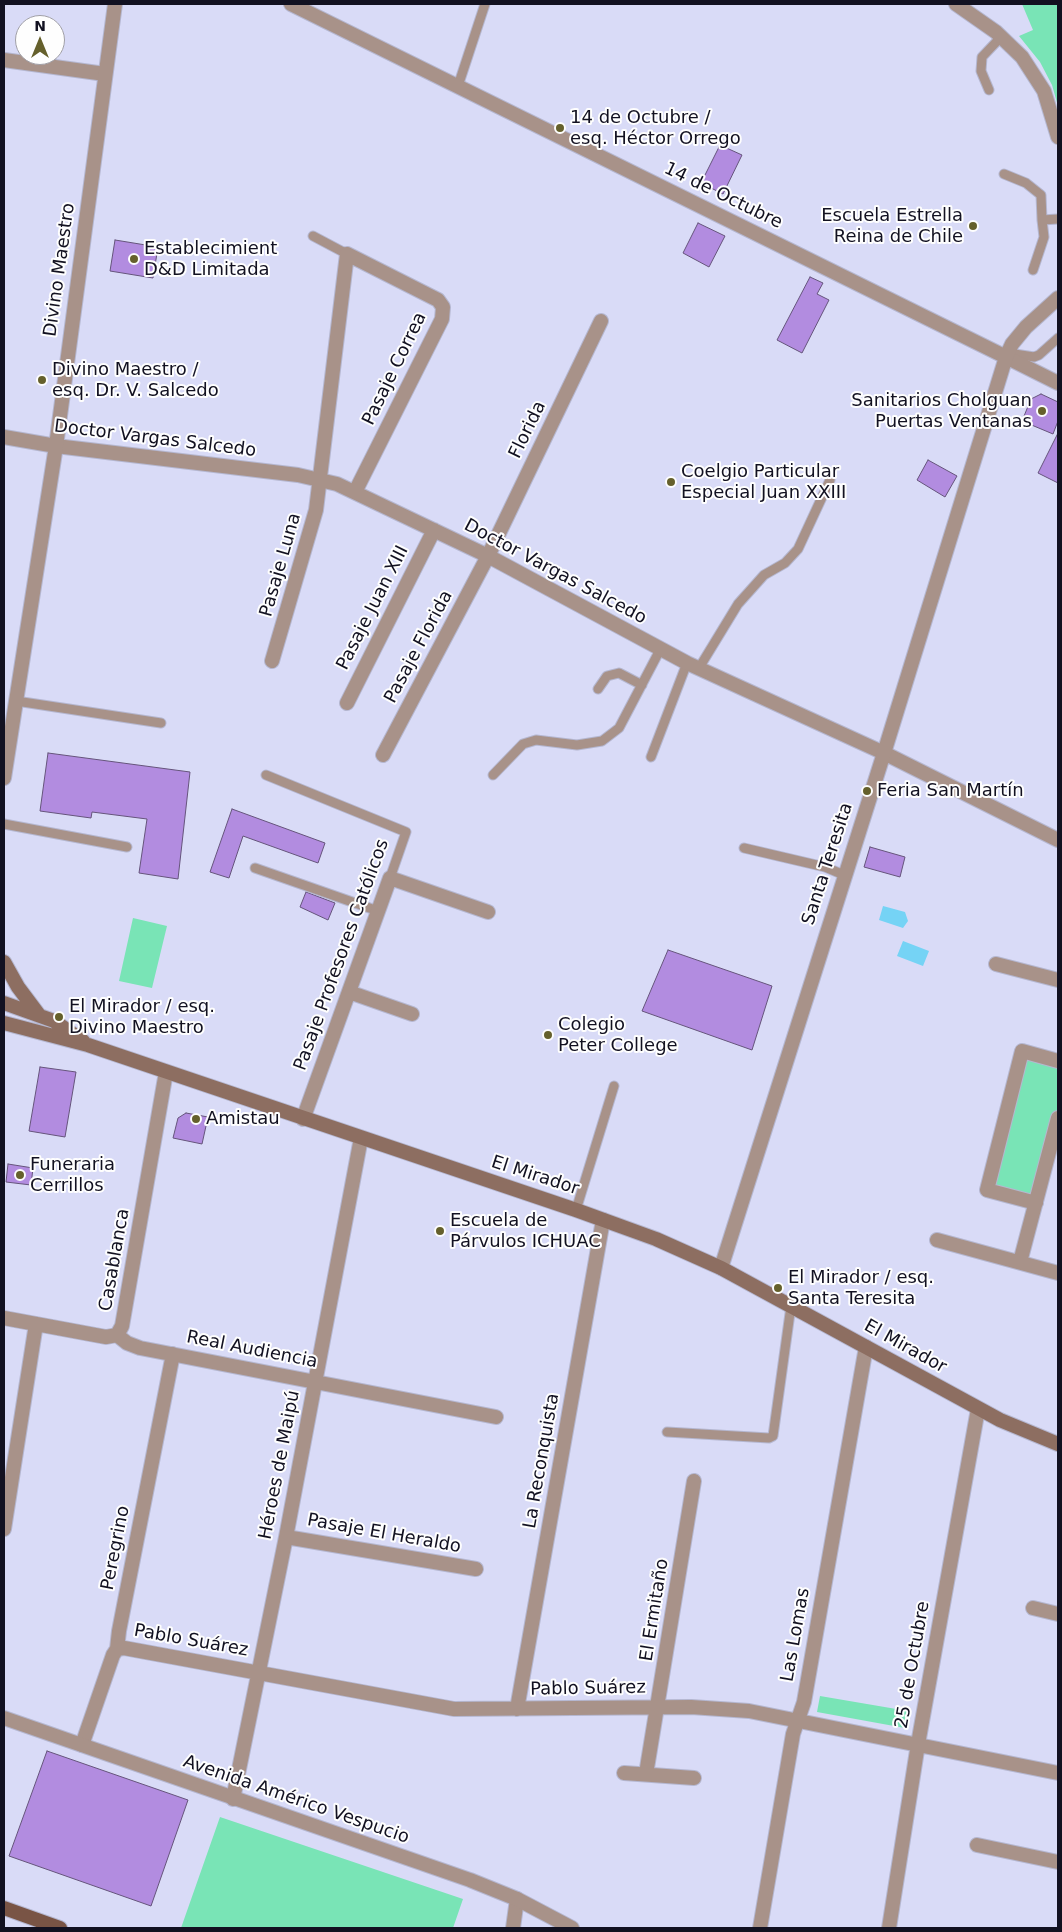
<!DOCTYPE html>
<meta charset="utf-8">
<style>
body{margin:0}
#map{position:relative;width:1062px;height:1932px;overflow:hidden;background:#d9dbf7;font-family:"DejaVu Sans",sans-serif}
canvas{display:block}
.frame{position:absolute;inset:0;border:5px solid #121121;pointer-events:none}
.north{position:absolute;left:15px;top:15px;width:50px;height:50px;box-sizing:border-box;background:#fefefe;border:1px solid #a09fa6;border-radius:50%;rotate:0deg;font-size:14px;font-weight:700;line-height:20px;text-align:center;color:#121121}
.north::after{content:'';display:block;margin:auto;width:18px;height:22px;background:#65602c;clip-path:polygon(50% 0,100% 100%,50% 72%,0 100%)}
</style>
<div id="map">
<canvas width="1062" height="1932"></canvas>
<div class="frame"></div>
<div class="north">N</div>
</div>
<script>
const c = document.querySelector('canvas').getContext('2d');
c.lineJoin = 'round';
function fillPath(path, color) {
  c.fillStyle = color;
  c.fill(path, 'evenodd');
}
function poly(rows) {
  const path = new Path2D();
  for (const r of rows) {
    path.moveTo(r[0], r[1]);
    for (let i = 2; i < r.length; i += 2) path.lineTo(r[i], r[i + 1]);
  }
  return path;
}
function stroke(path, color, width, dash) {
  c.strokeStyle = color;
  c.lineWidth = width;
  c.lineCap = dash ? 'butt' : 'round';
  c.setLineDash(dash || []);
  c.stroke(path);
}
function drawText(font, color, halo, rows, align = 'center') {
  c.font = font + ' "DejaVu Sans",sans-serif';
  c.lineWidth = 4;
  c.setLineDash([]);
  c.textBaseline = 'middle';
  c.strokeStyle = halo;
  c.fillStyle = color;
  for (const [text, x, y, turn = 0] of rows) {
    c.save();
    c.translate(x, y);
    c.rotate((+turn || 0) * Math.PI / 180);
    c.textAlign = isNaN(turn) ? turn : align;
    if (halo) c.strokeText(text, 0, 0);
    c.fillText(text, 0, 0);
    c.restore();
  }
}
fillPath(poly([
 [1022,4,1058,4,1058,106,1052,85,1040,62,1019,36,1033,30],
 [133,918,167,926,152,988,119,981],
 [1023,1052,1058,1062,1058,1112,1035,1201,988,1190],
 [820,1696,908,1711,905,1728,817,1712],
 [220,1817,463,1899,453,1928,181,1928]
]), '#79e4b6');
fillPath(poly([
 [883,906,905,912,908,921,903,928,879,920],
 [903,941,929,951,923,966,897,956]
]), '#75d3f5');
const building = poly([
 [720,145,742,155,723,194,701,183,720,145],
 [698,223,725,236,709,267,683,253,698,223],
 [115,240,158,247,153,278,110,271,115,240],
 [810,277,823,283,817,294,829,300,802,353,777,340,810,277],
 [1041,394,1058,402,1058,421,1053,434,1022,421,1031,399,1041,394],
 [1058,433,1058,483,1038,473,1058,433],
 [928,460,957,476,945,497,917,480,928,460],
 [48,753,190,772,178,879,139,873,147,819,92,812,91,818,40,811,48,753],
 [232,809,325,843,318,863,243,836,229,878,210,872,232,809],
 [870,847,905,857,900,877,864,867,870,847],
 [306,892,335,903,328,920,300,907,306,892],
 [668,950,772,986,752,1050,642,1011,668,950],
 [40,1067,76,1072,65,1137,29,1131,40,1067],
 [186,1113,208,1117,202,1144,173,1138,178,1118,186,1113],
 [8,1164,33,1168,31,1185,6,1182,8,1164],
 [47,1751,188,1800,151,1906,9,1856,47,1751]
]);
fillPath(building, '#b28ce0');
stroke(building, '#65547b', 1);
const service = poly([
 [458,86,485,4],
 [989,90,981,71,982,57,1001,37],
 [1004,174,1026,183,1041,195,1042,220],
 [313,236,347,254],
 [1033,270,1044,237,1042,220,1058,219],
 [1008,353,1034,357,1039,355,1058,338],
 [699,668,738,604,764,575,785,563,798,549,830,480],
 [598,689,607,676,619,673,642,685],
 [16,701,161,723],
 [651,757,687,663],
 [266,775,406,832,390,878],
 [493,775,523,744,536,740,577,745,602,741,619,728,661,648],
 [4,824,127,847],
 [744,848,825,867,844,875],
 [255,868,378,911],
 [576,1210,614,1086],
 [667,1432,769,1438,773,1436,791,1306]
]);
const minor = poly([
 [956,4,996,32,1022,57,1044,91,1058,137],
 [4,60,105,74],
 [1006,357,1058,383],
 [56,446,298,475,337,484,488,556,687,663,884,753,1058,840],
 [272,661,316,510,347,254,438,300,443,307,442,319,355,492],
 [347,703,434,530],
 [383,755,488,556,601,321],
 [996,964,1058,980],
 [349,992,412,1014],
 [303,1119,390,878,488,912],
 [1036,1203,987,1190,1022,1051,1058,1061],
 [937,1240,1058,1273],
 [1020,1262,1058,1118],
 [4,1318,106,1337,117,1335],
 [117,1335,127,1343,140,1348,496,1417],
 [117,1335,122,1326,166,1072],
 [4,1529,36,1324],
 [286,1537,476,1569],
 [1033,1608,1058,1614],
 [117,1649,124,1648,454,1709,691,1707,749,1711,1058,1773],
 [517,1709,603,1220],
 [82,1745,113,1655,117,1649,119,1631,173,1354],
 [624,1773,694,1778],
 [646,1774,694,1481],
 [233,1799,286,1537,361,1138],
 [977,1845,1058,1862],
 [513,1928,517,1899],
 [760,1928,793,1734,804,1702,866,1347],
 [889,1928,918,1744,978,1409]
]);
const tertiary = poly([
 [291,4,1006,357],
 [4,437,56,446],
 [4,778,56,446,115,4],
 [721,1268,884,753,1006,357,1012,344,1026,327,1058,298],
 [4,1718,470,1880,517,1899,572,1928]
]);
const secondary = poly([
 [4,962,18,987,39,1015],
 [4,1003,54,1021,83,1041],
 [4,1023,88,1045,576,1210,656,1239,721,1268,1000,1420,1058,1444]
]);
const primary = poly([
 [4,1908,60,1928]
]);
stroke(service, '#b5b7d0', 11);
stroke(minor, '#b5b7d0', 16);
stroke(tertiary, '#b5b7d0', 16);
stroke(secondary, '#b5b7d0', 16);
stroke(primary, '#b5b7d0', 16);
stroke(service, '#a89289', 9);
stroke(minor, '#a89289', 14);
stroke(tertiary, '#a89289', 14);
stroke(secondary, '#8d6e61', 14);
stroke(primary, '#795445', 14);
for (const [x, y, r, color] of [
 [560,128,5,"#65602c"],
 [973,226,5,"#65602c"],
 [134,259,5,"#65602c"],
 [42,380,5,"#65602c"],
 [1042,411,5,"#65602c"],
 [671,482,5,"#65602c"],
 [867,791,5,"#65602c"],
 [59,1017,5,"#65602c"],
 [548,1035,5,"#65602c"],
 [196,1119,5,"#65602c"],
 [20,1175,5,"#65602c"],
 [440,1231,5,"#65602c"],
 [778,1288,5,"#65602c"]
]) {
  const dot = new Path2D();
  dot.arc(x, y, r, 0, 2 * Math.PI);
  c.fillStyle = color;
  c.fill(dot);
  stroke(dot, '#fefefe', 2);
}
drawText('18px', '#121121', '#fefefe', [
 ["14 de Octubre /",570,118],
 ["esq. Héctor Orrego",570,139],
 ["Escuela Estrella",963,216,"right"],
 ["Reina de Chile",963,237,"right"],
 ["Establecimient",144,249],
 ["D&D Limitada",144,270],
 ["Divino Maestro /",52,370],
 ["esq. Dr. V. Salcedo",52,391],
 ["Sanitarios Cholguan",1032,401,"right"],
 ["Puertas Ventanas",1032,422,"right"],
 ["Coelgio Particular",681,472],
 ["Especial Juan XXIII",681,493],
 ["Feria San Martín",877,791],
 ["El Mirador / esq.",69,1007],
 ["Divino Maestro",69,1028],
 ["Colegio",558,1025],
 ["Peter College",558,1046],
 ["Amistau",206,1119],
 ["Funeraria",30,1165],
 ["Cerrillos",30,1186],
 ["Escuela de",450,1221],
 ["Párvulos ICHUAC",450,1242],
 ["El Mirador / esq.",788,1278],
 ["Santa Teresita",788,1299]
], 'left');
drawText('18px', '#121121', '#fefefe', [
 ["14 de Octubre",723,196,26],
 ["Divino Maestro",60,270,-82],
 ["Pasaje Correa",395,369,-64],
 ["Florida",528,430,-64],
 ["Doctor Vargas Salcedo",155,439,7],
 ["Pasaje Luna",281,565,-74],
 ["Doctor Vargas Salcedo",555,572,28],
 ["Pasaje Juan XIII",373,608,-63],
 ["Pasaje Florida",419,647,-62],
 ["Santa Teresita",828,864,-72],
 ["Pasaje Profesores Católicos",342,955,-70],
 ["El Mirador",535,1176,18],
 ["Casablanca",115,1260,-80],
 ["El Mirador",905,1347,29],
 ["Real Audiencia",252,1350,11],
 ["La Reconquista",542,1461,-80],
 ["Héroes de Maipú",280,1465,-79],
 ["Pasaje El Heraldo",384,1534,10],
 ["Peregrino",116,1548,-79],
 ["El Ermitaño",655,1610,-81],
 ["Las Lomas",796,1635,-80],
 ["Pablo Suárez",191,1641,10],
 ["25 de Octubre",913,1665,-80],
 ["Pablo Suárez",588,1689,-1],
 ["Avenida Américo Vespucio",296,1800,19]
]);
</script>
